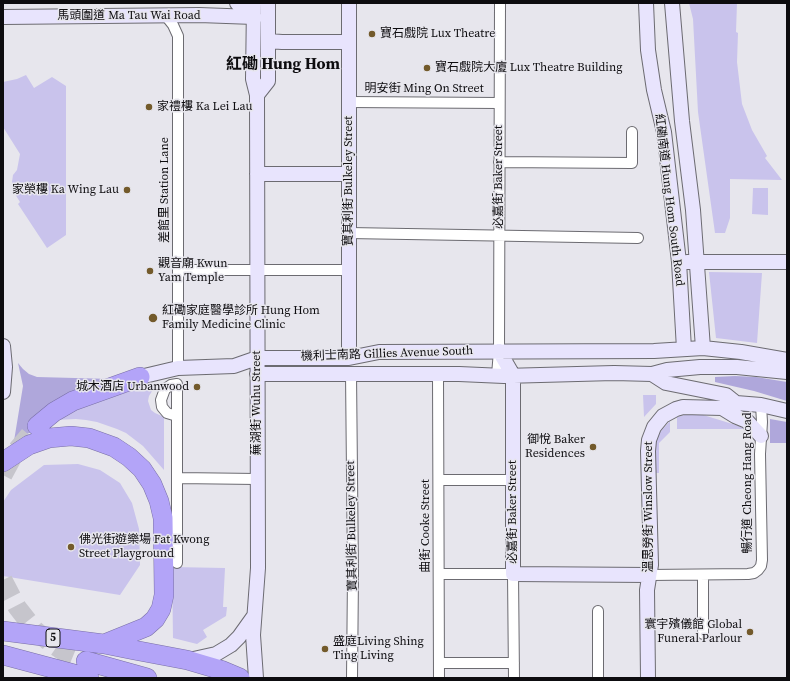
<!DOCTYPE html>
<meta charset="utf-8">
<style>
body{margin:0}
#map{position:relative;width:790px;height:681px;overflow:hidden;background:#e7e6ed;font-family:"Source Serif 4",serif}
canvas{display:block}
.frame{position:absolute;inset:0;border:4px solid #0d0c0f;pointer-events:none}
</style>
<div id="map">
<canvas width="790" height="681"></canvas>
<div class="frame"></div>
</div>
<script>
const c = document.querySelector('canvas').getContext('2d');
c.lineJoin = 'round';
function fillPath(path, color) {
  c.fillStyle = color;
  c.fill(path, 'evenodd');
}
function poly(rows) {
  const path = new Path2D();
  for (const r of rows) {
    path.moveTo(r[0], r[1]);
    for (let i = 2; i < r.length; i += 2) path.lineTo(r[i], r[i + 1]);
  }
  return path;
}
function stroke(path, color, width, dash) {
  c.strokeStyle = color;
  c.lineWidth = width;
  c.lineCap = dash ? 'butt' : 'round';
  c.setLineDash(dash || []);
  c.stroke(path);
}
function drawText(font, color, halo, rows, align = 'center') {
  c.font = font + ' "Source Serif 4","Noto Sans TC",serif';
  c.lineWidth = 3;
  c.setLineDash([]);
  c.textBaseline = 'middle';
  c.strokeStyle = halo;
  c.fillStyle = color;
  for (const [text, x, y, turn = 0] of rows) {
    c.save();
    c.translate(x, y);
    c.rotate((+turn || 0) * Math.PI / 180);
    c.textAlign = isNaN(turn) ? turn : align;
    if (halo) c.strokeText(text, 0, 0);
    c.fillText(text, 0, 0);
    c.restore();
  }
}
fillPath(poly([
 [689,3,737,3,736,32,738,33,737,62,742,104,752,130,767,156,765,158,782,180,730,179,730,218,725,233,715,233,698,112,693,19],
 [26,75,34,88,52,77,66,86,66,235,47,248,18,204,20,202,15,194,12,182,13,175,17,170,20,154,3,127,3,82,17,79],
 [753,188,768,188,768,215,752,214],
 [709,272,762,273,757,343,716,338],
 [153,386,154,388,149,396,148,401,151,410,155,413,164,417,164,470,143,446,126,433,117,429,97,422,86,420,76,419,55,420,62,415,112,396],
 [643,395,656,395,656,404,644,417],
 [688,414,700,414,739,426,744,429,677,429,677,417],
 [670,421,670,432,659,443,659,473,656,473,656,441,660,432],
 [78,464,100,470,120,483,132,503,139,529,140,565,120,595,3,576,3,502,11,490,44,465],
 [172,567,225,568,223,607,227,607,226,616,203,630,207,637,197,644,173,638]
]), '#c9c3ec');
fillPath(poly([
 [18,363,23,369,29,374,37,377,113,379,31,432,14,441,23,386],
 [735,376,756,377,787,382,787,401,754,391,715,382,715,377],
 [770,419,787,422,787,443,770,443]
]), '#afa7db');
stroke(poly([
 [3,475,16,451,37,426],
 [3,580,17,607,35,630,48,641,64,652,86,661]
]), '#c6c5cc', 19, [19, 10]);
const street = poly([
 [165,15,173,25,178,36,178,368],
 [349,102,499,103],
 [499,162,632,163,632,132],
 [349,233,638,238],
 [178,270,349,270],
 [351,373,353,575,352,678],
 [438,374,439,678],
 [497,375,499,351,500,3],
 [177,478,257,479],
 [439,480,513,480],
 [177,563,177,384,171,385,165,389,161,400,162,407,167,413,177,416],
 [439,574,513,574,514,678],
 [649,575,748,574,754,573,758,570,761,566,762,560,760,454,762,422,761,405],
 [703,575,703,634],
 [598,611,598,678],
 [439,663,514,663]
]);
const secondary = poly([
 [237,3,255,18],
 [254,3,253,79,257,95,258,568,253,635,256,678],
 [646,3,648,50,654,90,664,132,679,262,684,349],
 [672,3,682,121,693,210,703,348],
 [3,17,199,15,254,17],
 [268,41,282,42,349,42],
 [257,95,268,81,268,3],
 [257,174,349,174],
 [687,262,787,262],
 [3,346,5,367,3,392],
 [499,351,513,375,513,574,649,575],
 [349,358,349,3],
 [257,374,459,374,504,376,614,373,652,374,667,370,700,367,737,367,787,372],
 [652,374,666,383,726,395,736,403],
 [140,377,178,368,234,366,257,358,349,358,379,352,654,351,703,348,741,352,787,360],
 [722,408,735,416,747,421,761,436],
 [189,660,216,654,231,645,239,637,254,616],
 [648,678,647,590,651,565,648,451,649,440,654,427,663,416,676,409,683,407,722,408,736,403,761,405,787,411]
]);
const highway = poly([
 [37,426,54,412,73,401,140,377],
 [3,462,29,445,49,438,71,436,89,438,114,447,129,457,142,469,152,484,159,501,163,518,164,595,161,609,155,619,146,627,104,644],
 [3,631,104,644,134,650,187,660,221,670,240,678],
 [3,655,89,678],
 [86,661,147,678]
]);
stroke(street, '#6c6b71', 12);
stroke(secondary, '#6c6b71', 16);
stroke(highway, '#796fa6', 20);
stroke(street, '#fff', 10);
stroke(secondary, '#e8e4fd', 14);
stroke(highway, '#b3a4f8', 19);
for (const [x, y, r, color] of [
 [372,34,4,"#735a2b"],
 [427,68,4,"#735a2b"],
 [149,107,4,"#735a2b"],
 [127,190,4,"#735a2b"],
 [150,271,4,"#735a2b"],
 [153,318,5,"#735a2b"],
 [197,387,4,"#735a2b"],
 [593,447,4,"#735a2b"],
 [71,547,4,"#735a2b"],
 [750,632,4,"#735a2b"],
 [325,649,4,"#735a2b"]
]) {
  const dot = new Path2D();
  dot.arc(x, y, r, 0, 2 * Math.PI);
  c.fillStyle = color;
  c.fill(dot);
  stroke(dot, '#e7e6ed', 1.5);
}
for (const [x, y, w] of [
 [53,638,14]
]) {
  const box = new Path2D();
  box.roundRect(x - w / 2, y - 9, w, 18, 3);
  c.fillStyle = '#e7e6ed';
  c.fill(box);
  stroke(box, '#0d0c0f', 1);
}
drawText('bold 11px', '#0d0c0f', null, [
 ["5",53,638]
]);
drawText('12px', '#0d0c0f', '#e7e6ed', [
 ["馬頭圍道 Ma Tau Wai Road",129,16],
 ["明安街 Ming On Street",424,89],
 ["必嘉街 Baker Street",499,177,-90],
 ["寶其利街 Bulkeley Street",349,181,-90],
 ["差館里 Station Lane",165,190,-90],
 ["紅磡南道 Hung Hom South Road",669,200,83],
 ["機利士南路 Gillies Avenue South",387,354,-2],
 ["蕪湖街 Wuhu Street",257,403,-90],
 ["暢行道 Cheong Hang Road",748,483,-90],
 ["溫思勞街 Winslow Street",649,507,-90],
 ["必嘉街 Baker Street",513,512,-90],
 ["寶其利街 Bulkeley Street",352,526,-91],
 ["曲街 Cooke Street",426,526,-90]
]);
drawText('12px', '#0d0c0f', '#e7e6ed', [
 ["寶石戲院 Lux Theatre",380,34],
 ["寶石戲院大廈 Lux Theatre Building",435,68],
 ["家禮樓 Ka Lei Lau",157,107],
 ["家榮樓 Ka Wing Lau",119,190,"right"],
 ["觀音廟 Kwun",158,264],
 ["Yam Temple",158,278],
 ["紅磡家庭醫學診所 Hung Hom",162,311],
 ["Family Medicine Clinic",162,325],
 ["城木酒店 Urbanwood",189,387,"right"],
 ["御悅 Baker",585,440,"right"],
 ["Residences",585,454,"right"],
 ["佛光街遊樂場 Fat Kwong",79,540],
 ["Street Playground",79,554],
 ["寰宇殯儀館 Global",742,625,"right"],
 ["Funeral Parlour",742,639,"right"],
 ["盛庭Living Shing",333,642],
 ["Ting Living",333,656]
], 'left');
drawText('bold 16px', '#0d0c0f', '#e7e6ed', [
 ["紅磡 Hung Hom",283,65]
]);
</script>
